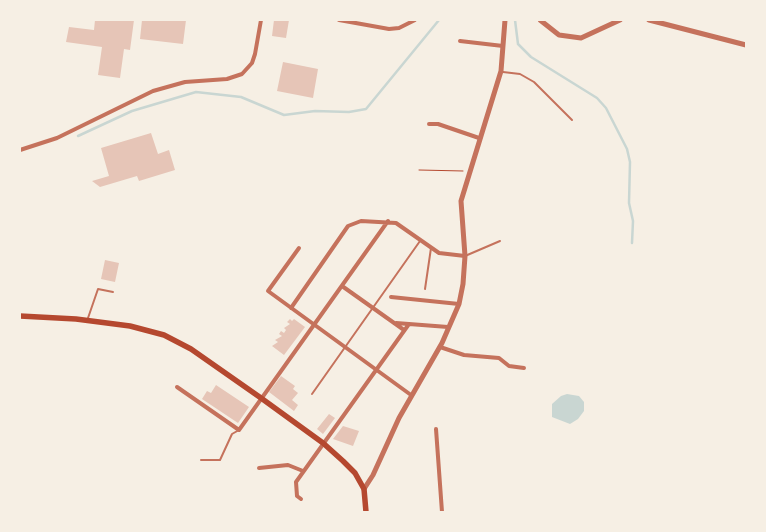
<!DOCTYPE html>
<style>
body{margin:0}
#map{position:relative;width:766px;height:532px;overflow:hidden;background:#f6efe4;font-family:Inter,sans-serif}
canvas{display:block}
.frame{position:absolute;inset:0;border:21px solid #f6efe4;pointer-events:none}
</style>
<div id="map">
<canvas width="766" height="532"></canvas>
<div class="frame"></div>
</div>
<script>
const c = document.querySelector('canvas').getContext('2d');
c.lineJoin = 'round';
function fillPath(path, color) {
  c.fillStyle = color;
  c.fill(path, 'evenodd');
}
function poly(rows) {
  const path = new Path2D();
  for (const r of rows) {
    path.moveTo(r[0], r[1]);
    for (let i = 2; i < r.length; i += 2) path.lineTo(r[i], r[i + 1]);
  }
  return path;
}
function stroke(path, color, width, dash) {
  c.strokeStyle = color;
  c.lineWidth = width;
  c.lineCap = dash ? 'butt' : 'round';
  c.setLineDash(dash || []);
  c.stroke(path);
}
fillPath(poly([
 [567,394,579,396,584,402,584,411,578,419,570,424,552,417,552,404,561,396]
]), '#c9d6d2');
stroke(poly([
 [515,20,518,44,531,57,597,98,606,108,627,149,630,162,629,203,633,221,632,243],
 [78,136,132,111,196,92,241,97,284,115,315,111,349,112,366,109,439,20]
]), '#c9d6d2', 2.5);
fillPath(poly([
 [95,20,134,20,130,50,124,49,120,78,98,75,102,47,66,42,69,27,94,30],
 [142,20,186,20,183,44,140,39],
 [274,20,289,20,286,38,272,36],
 [283,62,318,69,313,98,277,91],
 [151,133,158,154,169,150,175,170,139,181,137,176,100,187,92,181,109,176,101,148],
 [105,260,119,263,115,282,101,279],
 [290,319,292,321,294,319,305,327,284,355,272,346,278,342,275,340,282,336,279,334,281,331,284,333,286,330,284,328,290,324,287,322],
 [281,376,295,386,293,389,298,393,292,400,298,405,294,411,269,392],
 [216,385,249,407,238,423,202,399,207,391,211,393],
 [329,414,335,418,323,434,317,429],
 [343,426,359,431,353,446,333,439]
]), '#e6c5b7');
stroke(poly([
 [419,170,463,171]
]), '#b5482f', 1);
stroke(poly([
 [503,72,520,74,534,82,572,120],
 [465,256,500,241],
 [425,289,431,248],
 [88,318,98,289,113,292],
 [312,394,420,241],
 [201,460,220,460,232,434,239,430]
]), '#c5725c', 2);
stroke(poly([
 [339,20,389,29,399,28,415,20],
 [460,41,503,46],
 [429,124,438,124,479,138],
 [20,150,57,138,153,91,185,82,227,79,242,74,252,63,255,54,261,20],
 [299,248,268,291,411,395],
 [342,286,404,330],
 [391,297,459,304],
 [291,308,348,226,361,221,396,223,439,253,465,256],
 [396,323,448,327],
 [440,347,464,355,499,358,509,366,524,368],
 [177,387,239,430,388,221],
 [436,429,442,512],
 [259,468,288,465,303,471],
 [301,499,297,496,296,482,409,324]
]), '#c5725c', 4);
stroke(poly([
 [540,20,559,35,581,38,620,20],
 [649,20,746,45],
 [364,489,373,475,399,418,442,343,459,304,463,284,465,256,461,201,501,71,505,20]
]), '#c5725c', 5);
stroke(poly([
 [20,316,76,319,130,326,164,335,191,349,261,398,323,443,343,461,355,473,364,489,366,512]
]), '#b5482f', 5.5);
</script>
